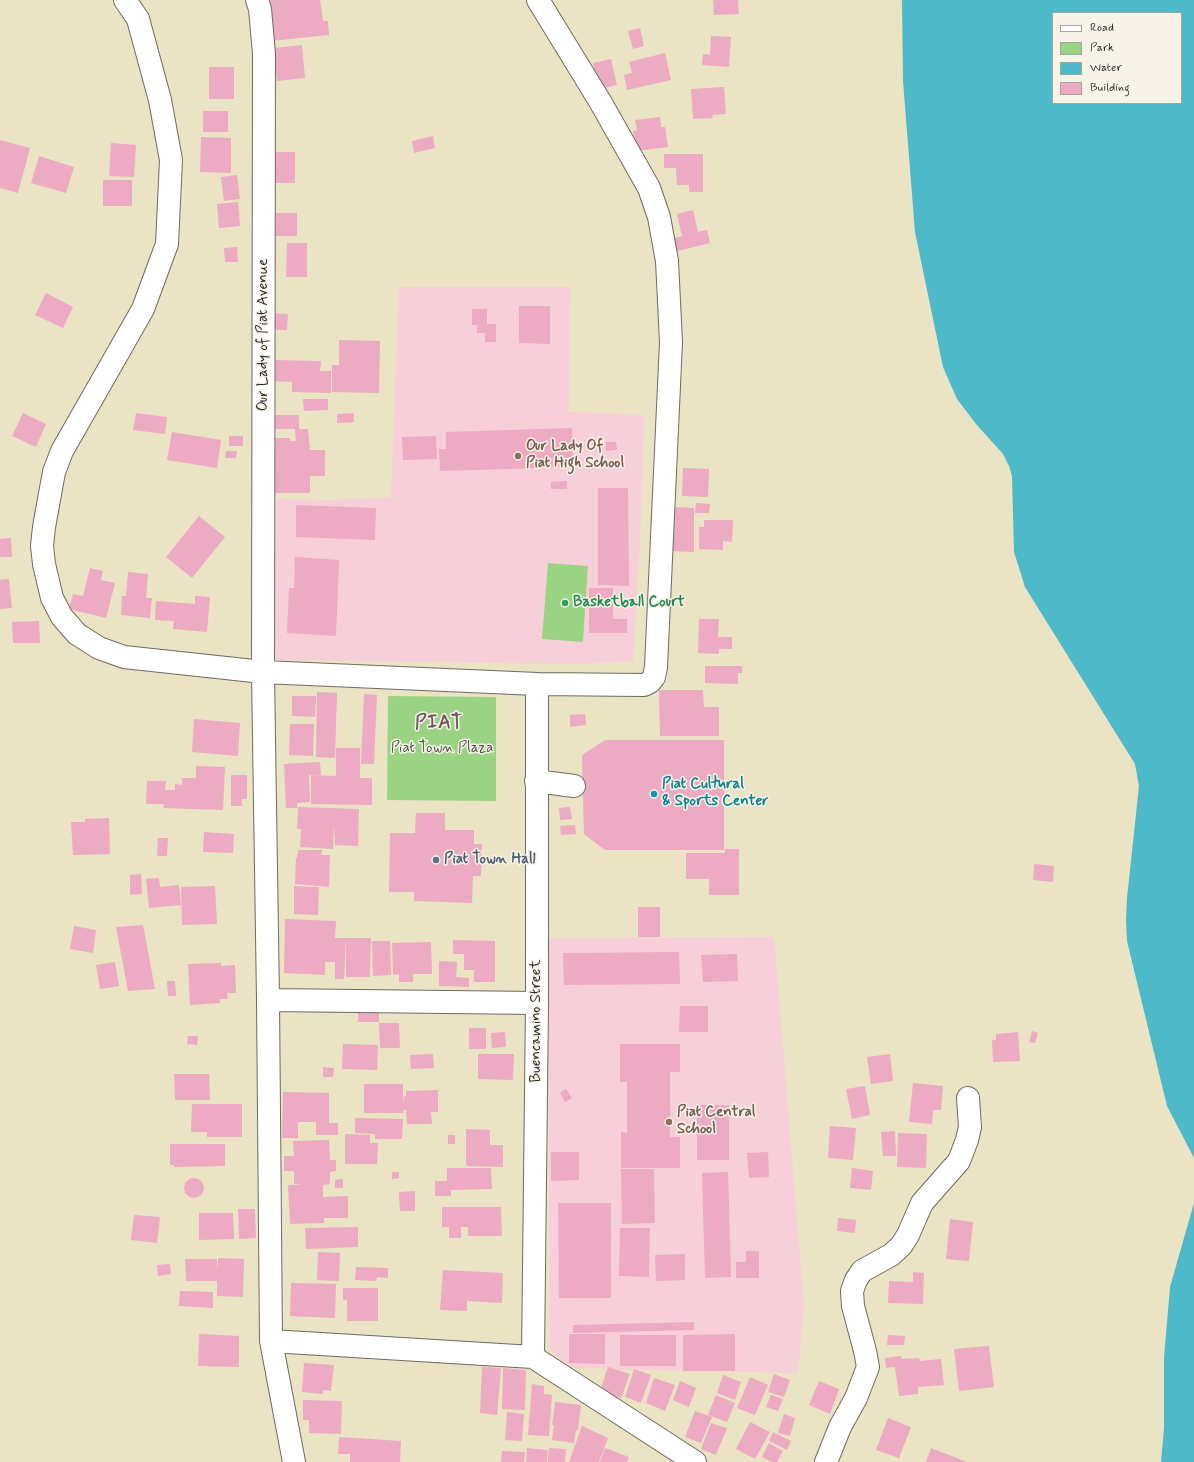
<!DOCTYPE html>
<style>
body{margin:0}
#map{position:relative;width:1194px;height:1462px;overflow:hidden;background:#eae3c4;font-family:Mynerve,sans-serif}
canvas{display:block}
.legend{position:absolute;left:1052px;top:12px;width:130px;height:92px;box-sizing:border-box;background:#f7f3e8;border:1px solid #a5a39c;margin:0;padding:5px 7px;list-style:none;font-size:12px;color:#2b2b2b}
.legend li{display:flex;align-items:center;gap:8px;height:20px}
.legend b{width:20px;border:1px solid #a5a39c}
</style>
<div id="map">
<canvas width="1194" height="1462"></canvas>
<ul class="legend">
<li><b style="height:5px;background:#fff"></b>Road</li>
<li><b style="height:11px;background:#9bd385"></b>Park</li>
<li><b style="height:11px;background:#4db9c9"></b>Water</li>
<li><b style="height:11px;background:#ecaac3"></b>Building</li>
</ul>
</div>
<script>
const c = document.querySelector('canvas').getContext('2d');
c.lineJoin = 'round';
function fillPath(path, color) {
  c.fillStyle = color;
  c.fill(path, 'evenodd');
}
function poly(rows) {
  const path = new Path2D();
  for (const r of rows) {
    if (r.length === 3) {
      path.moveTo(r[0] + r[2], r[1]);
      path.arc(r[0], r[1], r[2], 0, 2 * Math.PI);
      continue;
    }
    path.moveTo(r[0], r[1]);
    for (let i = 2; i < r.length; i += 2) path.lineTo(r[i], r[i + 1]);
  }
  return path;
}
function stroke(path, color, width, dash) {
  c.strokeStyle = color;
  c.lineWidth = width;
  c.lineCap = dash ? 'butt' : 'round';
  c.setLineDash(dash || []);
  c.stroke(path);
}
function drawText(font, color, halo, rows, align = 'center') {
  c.font = font + ' Mynerve,sans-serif';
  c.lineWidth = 3;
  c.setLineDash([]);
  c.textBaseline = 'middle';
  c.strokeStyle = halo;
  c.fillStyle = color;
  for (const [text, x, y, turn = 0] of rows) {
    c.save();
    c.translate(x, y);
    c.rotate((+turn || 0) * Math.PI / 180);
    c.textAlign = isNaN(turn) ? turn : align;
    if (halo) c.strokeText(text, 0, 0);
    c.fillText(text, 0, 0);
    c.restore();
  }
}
fillPath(poly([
 [399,287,570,287,569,412,644,415,640,540,633,661,576,664,274,660,275,499,331,500,391,497],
 [774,937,804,1305,798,1373,571,1368,550,1350,548,938]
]), '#f6cfd8');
fillPath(poly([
 [548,563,588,566,583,642,542,639],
 [388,696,496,697,496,801,387,800]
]), '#9bd385');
fillPath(poly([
 [902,0,1194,0,1194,1158,1167,1106,1127,941,1126,920,1127,898,1139,786,1135,764,1025,587,1014,552,1012,476,1009,466,1003,454,976,424,957,399,943,367,915,232,903,81],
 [1053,13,1181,13,1181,103,1053,103],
 [1194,1203,1194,1462,1161,1462,1164,1428,1164,1358,1170,1287]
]), '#4db9c9');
fillPath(poly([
 [274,0,320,0,323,21,328,21,329,35,271,41,266,1],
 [713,0,738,0,739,14,714,15],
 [640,28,644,46,633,49,628,31],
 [711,36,731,37,729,67,702,65,703,54,710,55],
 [302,45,305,78,277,81,274,48],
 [665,53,671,80,627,90,624,75,632,73,629,62],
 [611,59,617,85,599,89,593,63],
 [209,67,234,67,234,99,209,99],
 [724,87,726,114,712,115,713,118,693,119,691,89],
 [203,111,228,111,228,132,203,132],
 [660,117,661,127,665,127,668,147,636,151,633,131,637,130,635,120],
 [433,136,435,148,414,153,412,141],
 [201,137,231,138,231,173,200,172],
 [0,140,30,148,18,193,0,188],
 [111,143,136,145,134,177,109,176],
 [268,152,295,152,295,183,268,183],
 [664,154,703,154,703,192,689,192,689,185,677,185,676,168,664,168],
 [39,156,74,167,66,193,31,183],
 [237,175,240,199,224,201,221,177],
 [103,180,132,180,132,206,103,206],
 [238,202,240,226,219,228,217,204],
 [693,210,698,232,707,230,710,243,674,252,671,239,682,236,677,214],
 [276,213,297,213,297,236,275,236],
 [287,243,307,243,307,277,286,277],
 [237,247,238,262,225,262,224,248],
 [46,293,73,307,63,328,35,315],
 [519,306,550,306,550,344,519,343],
 [472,309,487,309,487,324,496,324,496,342,485,342,485,333,477,333,477,325,472,325],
 [268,313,288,314,287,330,268,330],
 [339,340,380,341,379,393,332,392,332,365,339,365],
 [271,360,321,361,320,371,331,371,331,393,292,392,292,382,270,381],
 [303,399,328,399,328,410,304,411],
 [23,413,46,424,36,447,12,436],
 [136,413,167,417,165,434,133,430],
 [354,413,354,422,337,423,337,414],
 [270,415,299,415,299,429,308,429,310,450,325,450,325,476,310,476,310,493,275,493,275,470,270,470,270,438,290,438,290,441,296,441,295,429,270,429],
 [572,428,573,467,440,471,439,449,446,449,446,432],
 [172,432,221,440,217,468,167,460],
 [229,436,243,436,243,446,229,446],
 [436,436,437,459,403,460,402,437],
 [606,442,616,442,617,450,606,451],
 [226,451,237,451,236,458,225,458],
 [683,468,709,469,708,497,682,496],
 [567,481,567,489,551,489,551,482],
 [598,488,628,488,629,586,598,585],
 [696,503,710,504,709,513,695,513],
 [296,505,376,508,375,540,296,537],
 [673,507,694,508,694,552,668,551],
 [199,516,225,537,192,578,166,557],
 [704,520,733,520,732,542,723,541,723,550,699,549,699,527,704,527],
 [11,538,12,557,0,557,0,539],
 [295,557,339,560,336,636,287,633,289,588,294,588],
 [90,568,103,571,101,580,115,583,106,618,69,609,73,594,83,596],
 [128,572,148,574,146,598,152,598,150,618,121,615,122,596,126,596],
 [9,579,12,608,0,609,0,580],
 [589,588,613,588,613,619,627,619,627,633,589,633],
 [195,596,210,597,207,632,173,629,174,621,155,620,156,601,195,604],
 [699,619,719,619,718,637,732,637,732,649,719,649,719,654,698,653],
 [39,621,40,643,13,643,12,622],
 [705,666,742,666,742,673,738,673,738,684,705,683],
 [659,690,703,690,704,707,719,707,719,736,660,736],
 [317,692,337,693,335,758,316,757],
 [364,694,377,695,374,764,361,764],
 [292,696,316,696,315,717,292,716],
 [585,714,586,725,570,727,570,715],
 [194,719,240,723,238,756,192,752],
 [290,724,314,724,313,756,289,755],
 [605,740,724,740,724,850,605,850,584,834,582,755],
 [336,748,360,748,360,778,372,778,372,805,311,804,311,775,336,776],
 [320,762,321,775,309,775,310,802,297,803,297,808,286,808,284,764],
 [196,766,225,767,223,810,163,808,164,804,146,804,147,781,166,781,165,790,175,790,175,784,182,785,182,778,196,778],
 [231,775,247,775,247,799,242,799,242,806,231,806],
 [298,807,359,809,358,846,335,845,334,824,333,849,300,847,301,829,297,829],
 [570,807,572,819,560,820,559,808],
 [416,813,445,813,445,830,474,830,474,844,482,844,481,876,473,876,472,903,414,901,414,892,389,892,390,833,415,833],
 [109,818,110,854,73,855,71,822,85,822,85,819],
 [575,825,576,834,561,835,560,826],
 [204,832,234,834,233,853,203,852],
 [158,838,168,838,167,856,157,856],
 [725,849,739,849,739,895,709,895,709,879,686,879,686,853,725,853],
 [298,850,322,850,321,855,330,855,329,887,295,884,296,858,297,858],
 [1034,864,1054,866,1053,882,1033,880],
 [141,874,142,894,130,895,130,875],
 [159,878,160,887,179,885,181,905,149,908,146,879],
 [215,886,217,924,182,925,181,887],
 [294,886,319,887,318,915,294,914],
 [638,907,660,907,660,937,638,937],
 [285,919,336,921,335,938,346,938,344,979,335,979,335,962,325,962,325,975,284,973],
 [143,925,155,989,128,991,116,927],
 [74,926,96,930,93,953,70,949],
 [346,938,371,938,370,977,346,977],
 [453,940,495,941,495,982,474,982,474,970,464,970,464,954,453,954],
 [372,941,390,941,391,975,373,976],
 [431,942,432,974,413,974,413,982,399,982,399,974,393,975,392,943],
 [679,952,680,984,564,985,563,953],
 [737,954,738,981,703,982,701,955],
 [439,961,457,962,456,977,469,978,469,987,439,986],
 [115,962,119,986,100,989,96,965],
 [221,963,221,966,235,965,236,993,227,993,228,999,220,999,220,1003,190,1005,188,964],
 [167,981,175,981,176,996,168,996],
 [680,1006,708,1006,708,1032,679,1032],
 [358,1011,379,1011,379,1022,358,1022],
 [379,1023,399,1023,400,1048,380,1048],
 [469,1028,486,1028,486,1049,469,1049],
 [1032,1031,1038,1033,1035,1043,1029,1042],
 [505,1032,506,1047,492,1048,491,1033],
 [1018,1032,1020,1061,993,1062,992,1040,996,1040,996,1034],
 [188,1036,198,1036,197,1045,187,1044],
 [343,1044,378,1045,377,1070,342,1069],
 [620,1044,680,1044,680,1072,670,1072,670,1137,680,1137,680,1168,621,1168,621,1132,627,1133,627,1082,620,1082],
 [433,1054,434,1068,411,1069,410,1055],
 [478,1054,514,1054,513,1080,478,1079],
 [890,1054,893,1081,871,1084,867,1057],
 [323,1067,334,1068,333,1077,323,1077],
 [174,1074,209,1074,210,1100,175,1100],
 [913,1083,943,1086,941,1110,933,1110,932,1124,909,1122],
 [364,1084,403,1084,403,1103,404,1096,406,1096,406,1091,438,1090,438,1112,431,1112,432,1124,407,1124,406,1110,403,1110,404,1113,364,1113],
 [865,1086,870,1115,852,1119,846,1089],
 [566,1089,572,1098,565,1102,560,1093],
 [283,1092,329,1093,329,1123,338,1123,338,1135,316,1135,316,1122,298,1122,298,1138,282,1138],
 [192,1104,242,1104,242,1137,207,1137,207,1132,191,1132],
 [697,1105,729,1105,729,1160,697,1160],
 [355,1118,403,1119,402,1139,375,1139,375,1134,355,1133],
 [830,1126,856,1128,853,1160,828,1158],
 [466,1129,490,1130,490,1145,503,1145,503,1167,466,1166],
 [895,1131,896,1156,883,1156,881,1132],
 [898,1133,927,1134,926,1168,897,1167],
 [345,1134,370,1135,370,1143,378,1143,377,1164,345,1164],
 [448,1135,455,1135,455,1144,448,1144],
 [329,1140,330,1160,336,1160,336,1171,330,1172,330,1184,323,1185,323,1197,348,1196,348,1218,324,1218,324,1223,290,1224,288,1185,303,1185,294,1184,294,1171,284,1171,284,1156,294,1156,293,1141],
 [170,1144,225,1144,225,1166,174,1167,174,1165,170,1165],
 [551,1152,579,1152,579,1180,551,1181],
 [768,1152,769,1177,749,1178,747,1153],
 [447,1168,491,1168,492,1189,451,1190,451,1196,435,1196,435,1181,447,1181],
 [852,1168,873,1171,871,1190,850,1188],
 [621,1169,654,1169,655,1223,622,1224],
 [392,1172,399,1172,399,1178,392,1179],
 [728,1172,731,1277,705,1278,702,1173],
 [194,1188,10],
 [343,1179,343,1188,335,1188,335,1180],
 [415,1191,415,1211,400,1211,399,1192],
 [558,1203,611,1203,611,1298,559,1298],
 [442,1207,501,1207,502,1236,468,1236,468,1227,461,1227,461,1238,449,1238,449,1227,442,1227],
 [238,1209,255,1209,256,1238,239,1239],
 [199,1213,233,1213,234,1239,199,1240],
 [134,1215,160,1217,157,1243,131,1240],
 [838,1218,856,1220,855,1233,837,1231],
 [950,1219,973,1222,969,1261,946,1259],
 [358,1227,358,1247,306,1249,305,1228],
 [620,1228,650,1228,649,1277,619,1276],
 [746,1251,759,1251,759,1278,736,1278,736,1262,746,1262],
 [318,1252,340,1253,339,1281,317,1280],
 [685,1254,685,1280,656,1281,655,1255],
 [218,1258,244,1259,243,1297,217,1296,217,1281,186,1281,185,1259,217,1259,218,1272],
 [170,1264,171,1274,158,1276,157,1265],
 [356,1267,388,1268,388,1278,377,1277,376,1281,355,1280],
 [443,1270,503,1273,502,1303,467,1301,467,1311,440,1310],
 [913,1272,924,1273,923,1304,888,1303,889,1281,913,1282],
 [291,1283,336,1284,335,1318,290,1316],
 [343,1288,378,1288,378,1321,347,1321,347,1300,343,1300],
 [180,1291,213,1292,213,1308,179,1306],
 [694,1322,694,1330,573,1333,573,1325],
 [199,1334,239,1336,239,1367,198,1366],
 [569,1334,605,1334,605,1364,569,1363],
 [735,1334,735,1371,683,1371,683,1335],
 [620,1335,676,1335,676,1366,620,1366],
 [888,1335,905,1336,904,1345,887,1345],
 [989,1346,994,1387,959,1391,954,1349],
 [901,1356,902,1359,919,1358,920,1361,941,1359,944,1385,918,1387,918,1394,899,1396,895,1367,886,1368,885,1358],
 [304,1363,334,1365,331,1391,323,1390,323,1394,302,1392],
 [482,1367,501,1368,497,1415,480,1413],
 [608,1367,630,1374,621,1398,600,1391],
 [503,1368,526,1370,525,1410,502,1409],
 [634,1369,651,1375,641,1403,625,1397],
 [774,1374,790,1380,784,1397,768,1392],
 [723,1375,741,1382,735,1400,717,1393],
 [750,1377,768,1385,755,1415,737,1408],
 [654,1378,675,1385,665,1411,646,1403],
 [680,1381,696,1388,689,1407,673,1400],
 [819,1381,839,1389,830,1414,809,1405],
 [532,1384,544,1386,544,1394,552,1395,549,1436,528,1435],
 [716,1395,735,1403,727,1422,708,1415],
 [771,1395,783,1399,778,1411,766,1407],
 [303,1400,342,1401,341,1434,309,1433,309,1420,303,1420],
 [555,1402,581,1405,578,1430,576,1430,574,1443,552,1440,554,1425,552,1425],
 [695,1411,712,1417,701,1443,685,1437],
 [507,1412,524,1414,522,1441,505,1440],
 [784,1414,795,1418,790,1436,778,1433],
 [888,1418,911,1427,899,1458,876,1450],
 [750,1422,770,1432,755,1459,736,1449],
 [711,1423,727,1428,716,1455,701,1449],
 [582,1426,608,1438,599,1462,569,1462],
 [773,1432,791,1441,787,1450,769,1441],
 [339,1437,401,1441,400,1462,350,1462,350,1454,338,1454],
 [769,1443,783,1451,777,1462,772,1462,762,1457],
 [527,1448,548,1450,547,1462,526,1462],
 [549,1448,566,1449,565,1462,548,1462],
 [605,1448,629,1457,627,1462,600,1462],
 [931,1448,967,1462,926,1462],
 [502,1451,525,1452,524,1462,501,1462]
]), '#ecaac3');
const minor = poly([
 [125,0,138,19,160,100,171,160,167,244,143,309,62,451,54,472,44,527,42,546,44,564,52,598,62,617,77,634,99,648,124,657,263,672,537,684,644,685,650,682,654,677,656,667,671,342,667,261,659,217,649,188,601,103,538,0],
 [257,0,260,9,264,54,263,672,268,1000,271,1341,294,1462],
 [536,781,574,786],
 [268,1000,537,1003],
 [271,1341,533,1357,695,1462],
 [533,1357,537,1003,537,684],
 [826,1462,840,1427,856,1398,868,1367,865,1351,853,1306,852,1291,856,1280,862,1271,891,1255,901,1246,908,1235,922,1203,959,1161,967,1140,970,1127,968,1098]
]);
stroke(minor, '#6e6b61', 24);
stroke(minor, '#fff', 22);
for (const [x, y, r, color] of [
 [518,456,4,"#8d6e63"],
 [565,603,4,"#2e9e5b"],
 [654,794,4,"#0f9aa8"],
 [436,860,4,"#5c6f8a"],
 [669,1122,4,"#8d6e63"]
]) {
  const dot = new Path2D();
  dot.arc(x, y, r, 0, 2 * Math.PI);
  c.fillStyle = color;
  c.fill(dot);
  stroke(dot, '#f7f3e8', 1.5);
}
drawText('15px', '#2b2b2b', '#f7f3e8', [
 ["Our Lady of Piat Avenue",264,335,-90],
 ["Buencamino Street",537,1021,-90]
]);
drawText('bold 15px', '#785e54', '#f7f3e8', [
 ["Our Lady Of",526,447],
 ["Piat High School",526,464],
 ["Piat Central",677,1113],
 ["School",677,1130]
], 'left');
drawText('bold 15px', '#27864d', '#f7f3e8', [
 ["Basketball Court",573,603]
], 'left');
drawText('15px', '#475542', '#f7f3e8', [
 ["Piat Town Plaza",442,749]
]);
drawText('bold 15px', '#0d838f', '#f7f3e8', [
 ["Piat Cultural",662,785],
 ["& Sports Center",662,802]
], 'left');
drawText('bold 15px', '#4e5e75', '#f7f3e8', [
 ["Piat Town Hall",444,860]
], 'left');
c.letterSpacing = '1px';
drawText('bold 19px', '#6f5760', '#f7f3e8', [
 ["PIAT",439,724]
]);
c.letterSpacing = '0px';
</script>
